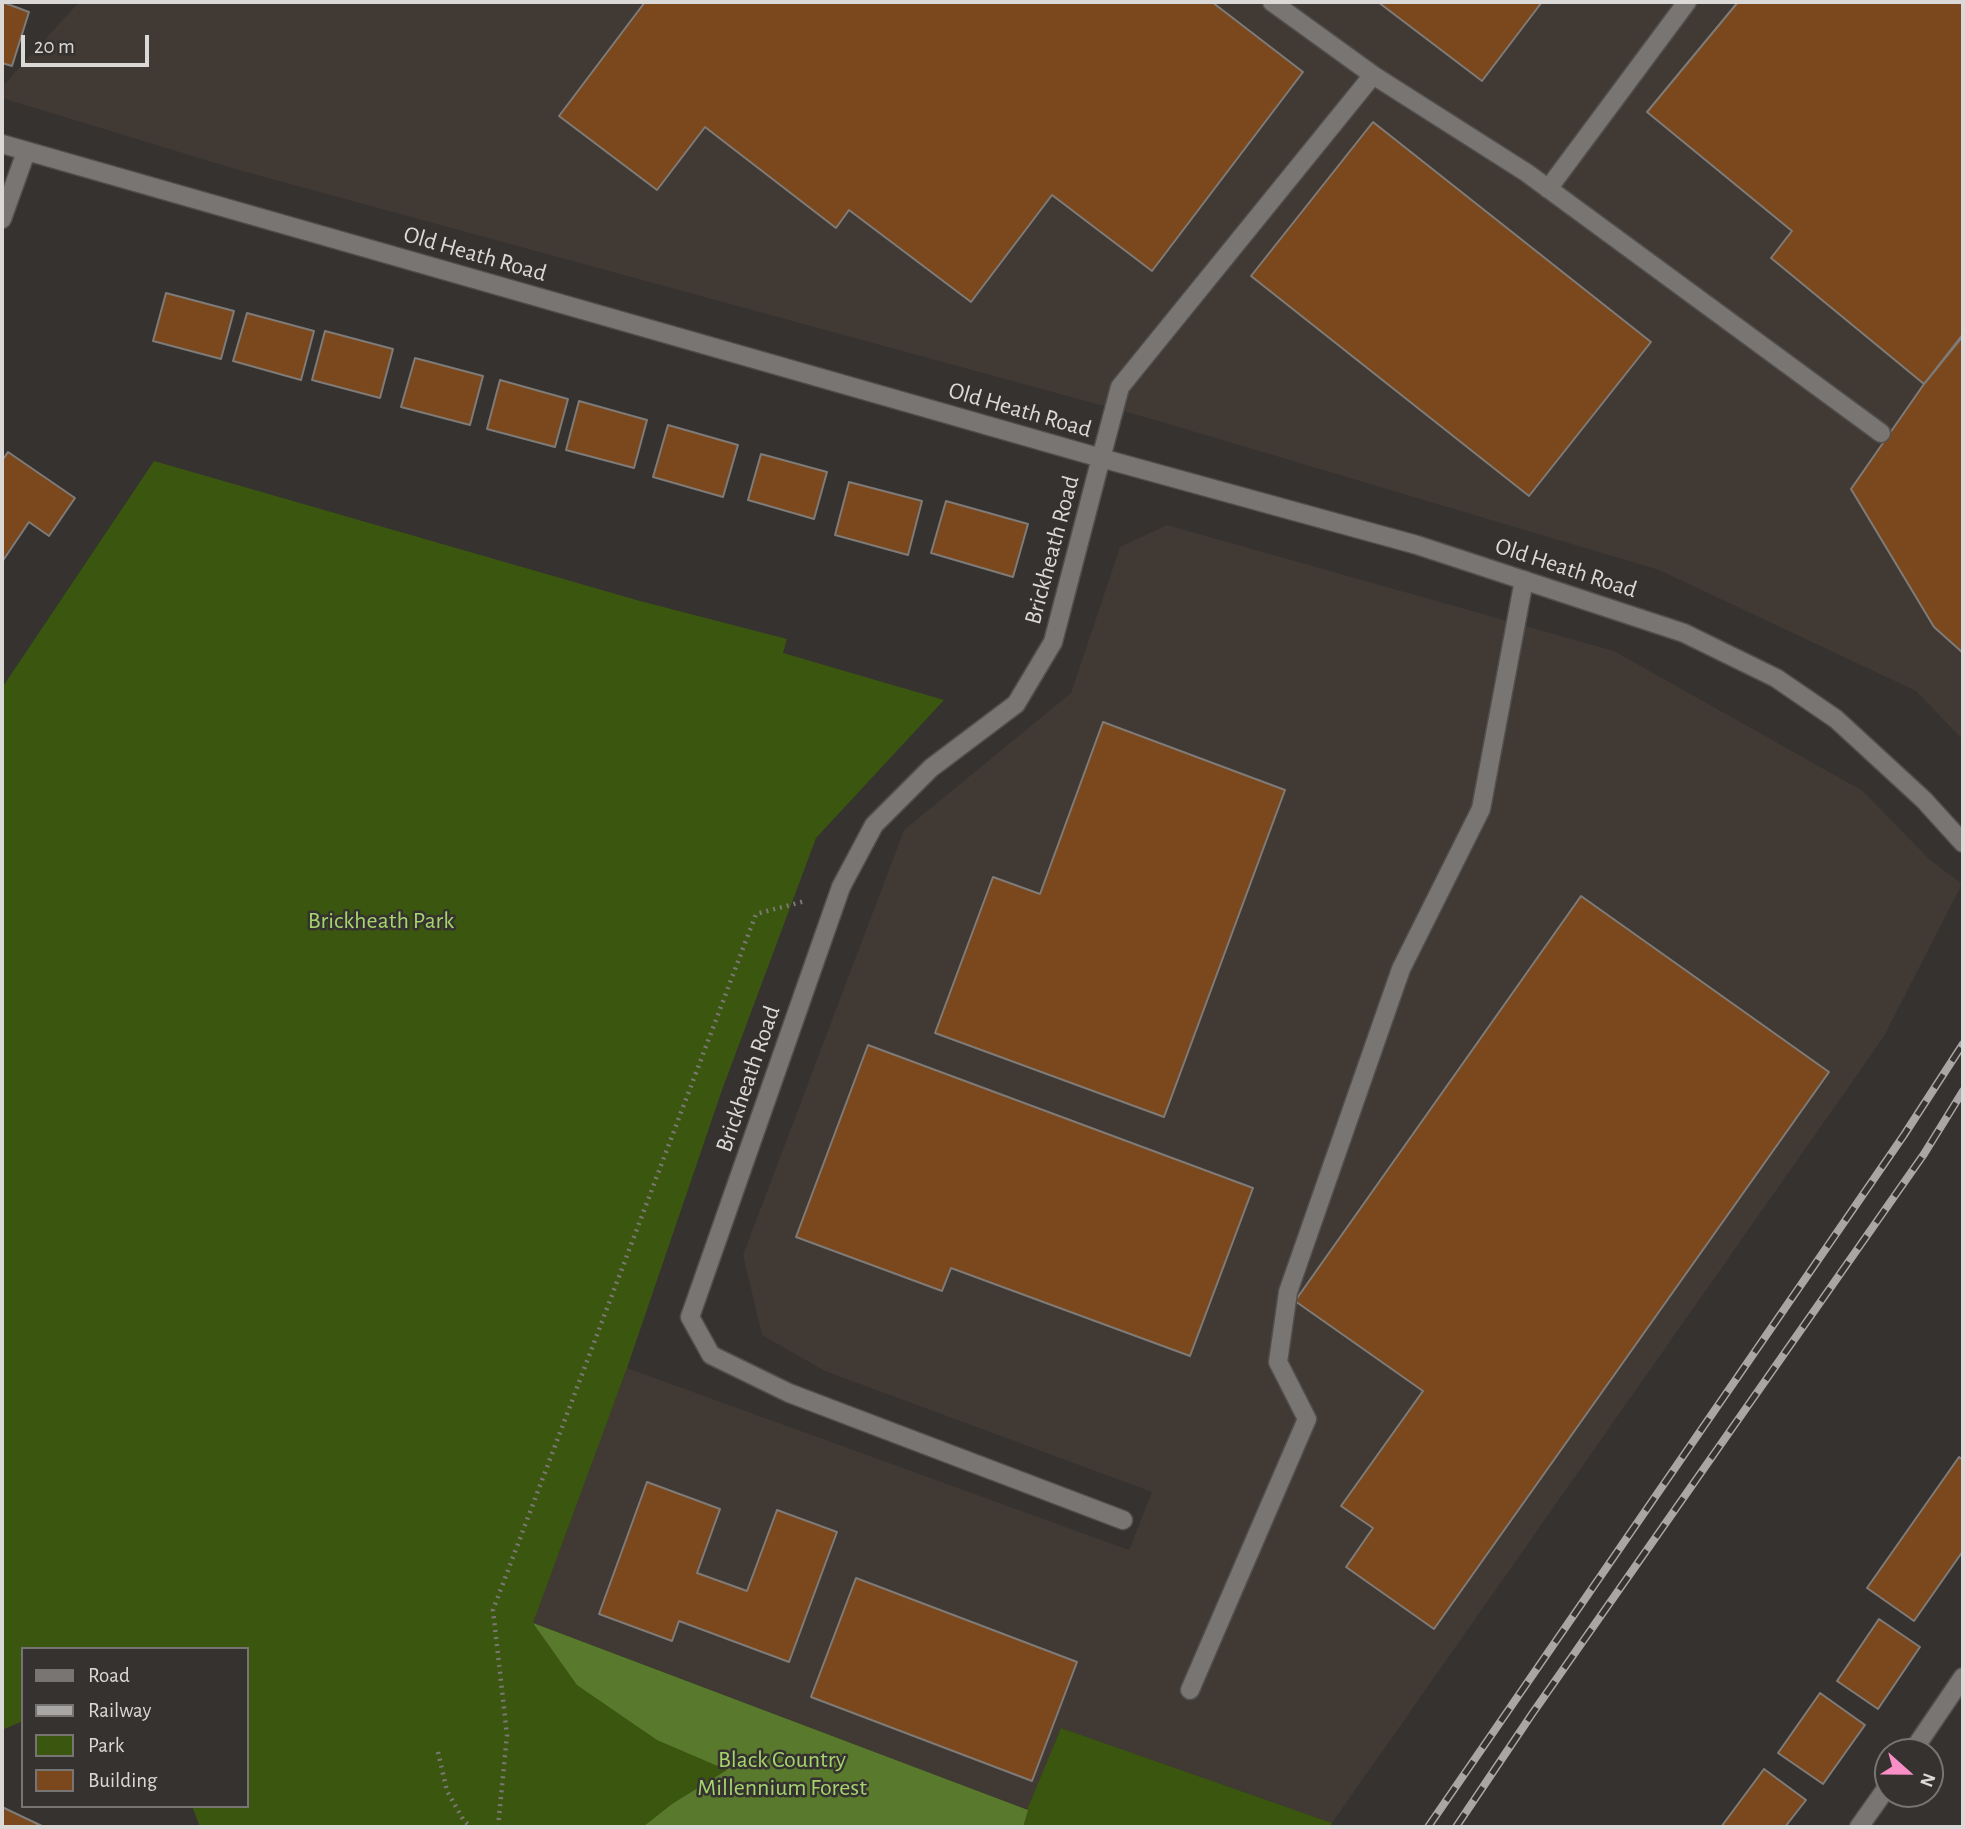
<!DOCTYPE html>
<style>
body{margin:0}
#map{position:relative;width:1965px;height:1829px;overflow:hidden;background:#353230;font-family:"Alegreya Sans",sans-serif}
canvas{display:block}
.frame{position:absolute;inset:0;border:4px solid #dbd9d8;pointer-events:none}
.legend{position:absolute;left:21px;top:1647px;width:228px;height:161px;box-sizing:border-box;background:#353230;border:2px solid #777573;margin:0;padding:9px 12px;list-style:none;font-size:21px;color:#dbd9d8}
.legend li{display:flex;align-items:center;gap:14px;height:35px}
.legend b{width:35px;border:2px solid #777573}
.north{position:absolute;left:1874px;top:1738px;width:70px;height:70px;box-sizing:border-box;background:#353230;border:2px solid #777573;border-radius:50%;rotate:111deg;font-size:19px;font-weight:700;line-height:28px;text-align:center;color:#dbd9d8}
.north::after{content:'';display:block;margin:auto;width:24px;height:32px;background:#fa8fc7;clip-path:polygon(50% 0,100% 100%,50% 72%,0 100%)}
.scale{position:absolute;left:21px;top:35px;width:128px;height:32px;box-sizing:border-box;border:4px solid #dbd9d8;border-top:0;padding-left:9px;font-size:21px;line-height:24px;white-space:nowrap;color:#dbd9d8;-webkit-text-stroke:5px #353230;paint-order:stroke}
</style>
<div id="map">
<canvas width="1965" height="1829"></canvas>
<div class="frame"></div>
<ul class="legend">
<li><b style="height:9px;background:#787573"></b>Road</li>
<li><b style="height:9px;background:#a9a7a5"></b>Railway</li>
<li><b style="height:19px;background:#3b570f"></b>Park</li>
<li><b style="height:19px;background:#7a481c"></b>Building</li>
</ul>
<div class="north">N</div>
<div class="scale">20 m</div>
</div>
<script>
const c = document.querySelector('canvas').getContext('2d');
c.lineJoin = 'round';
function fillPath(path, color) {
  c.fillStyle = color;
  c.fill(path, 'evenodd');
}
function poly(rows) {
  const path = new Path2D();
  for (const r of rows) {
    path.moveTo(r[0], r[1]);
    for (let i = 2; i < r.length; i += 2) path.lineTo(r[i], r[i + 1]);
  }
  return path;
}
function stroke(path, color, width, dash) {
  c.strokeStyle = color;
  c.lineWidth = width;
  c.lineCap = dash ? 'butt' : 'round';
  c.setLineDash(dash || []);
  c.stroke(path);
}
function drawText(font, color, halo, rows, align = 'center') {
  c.font = font + ' "Alegreya Sans",sans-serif';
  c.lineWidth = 5;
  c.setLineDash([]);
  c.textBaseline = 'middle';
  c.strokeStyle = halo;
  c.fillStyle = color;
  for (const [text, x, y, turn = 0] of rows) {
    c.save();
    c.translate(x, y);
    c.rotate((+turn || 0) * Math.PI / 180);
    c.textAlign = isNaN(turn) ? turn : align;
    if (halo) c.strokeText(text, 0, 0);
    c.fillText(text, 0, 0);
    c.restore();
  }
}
fillPath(poly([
 [79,2,1963,2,1963,740,1916,691,1659,570,1155,420,235,169,2,98,2,87],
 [1167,525,1614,651,1863,791,1929,859,1962,884,1883,1038,1332,1823,1061,1728,1028,1810,533,1623,627,1368,1129,1550,1152,1492,825,1371,762,1335,743,1255,904,830,1071,693,1120,547]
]), '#413933');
fillPath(poly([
 [154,461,640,601,787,639,783,653,944,700,816,838,722,1090,627,1368,533,1623,1027,1810,1061,1728,1332,1823,1330,1827,200,1827,192,1806,247,1806,247,1649,23,1649,23,1721,2,1730,2,688]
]), '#3b570f');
fillPath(poly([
 [533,1623,1028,1810,1023,1827,643,1827,672,1804,727,1770,657,1740,577,1685]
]), '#597a2d');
const building = poly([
 [2,2,29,12,12,66,2,63,2,2],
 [645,2,1212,2,1303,72,1152,271,1052,195,971,302,849,210,836,228,705,127,657,190,559,116,645,2],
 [1378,2,1542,2,1482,81,1378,2],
 [1738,2,1963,2,1963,336,1924,384,1771,258,1792,231,1647,112,1738,2],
 [1373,122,1651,342,1529,496,1251,276,1373,122],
 [166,293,234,311,221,359,153,341,166,293],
 [247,313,314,331,301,380,233,361,247,313],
 [325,331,393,349,380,398,312,380,325,331],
 [1963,334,1963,653,1934,627,1851,489,1924,384,1963,334],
 [415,358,483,376,470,425,401,407,415,358],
 [500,380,568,399,555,447,487,429,500,380],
 [579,401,647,420,634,468,566,450,579,401],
 [668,425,738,445,723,497,653,477,668,425],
 [8,452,75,498,49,536,29,522,2,562,2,461,8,452],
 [761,454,827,472,814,519,748,500,761,454],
 [849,482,922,501,908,555,835,535,849,482],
 [946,501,1028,524,1013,577,931,553,946,501],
 [1103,722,1285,790,1164,1117,935,1033,993,877,1040,894,1103,722],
 [1581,896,1829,1072,1434,1629,1346,1567,1373,1528,1341,1506,1423,1391,1295,1301,1581,896],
 [868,1045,1253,1188,1190,1356,951,1268,942,1291,796,1237,868,1045],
 [1959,1457,1963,1460,1963,1551,1914,1621,1867,1588,1959,1457],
 [647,1482,720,1509,697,1573,747,1591,777,1510,837,1532,789,1662,679,1621,672,1641,599,1614,647,1482],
 [856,1578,1077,1662,1032,1781,811,1697,856,1578],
 [1879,1619,1920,1647,1878,1709,1837,1681,1879,1619],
 [1820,1693,1865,1725,1823,1784,1778,1753,1820,1693],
 [1764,1769,1806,1800,1785,1827,1721,1827,1764,1769],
 [2,1807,44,1827,2,1827,2,1807]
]);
fillPath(building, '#7a481c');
stroke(building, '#7e7b79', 2);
const service = poly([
 [1272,2,1373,75],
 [1548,189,1687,2],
 [1101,458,1120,387,1373,75,1527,173,1881,433],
 [1190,1690,1307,1419,1278,1362,1288,1292,1401,969,1481,809,1524,580]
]);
const minor = poly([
 [2,144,1101,458,1417,545,1684,633,1776,678,1836,719,1924,800,1963,843],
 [2,219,26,152],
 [1101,458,1053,642,1016,704,931,768,874,825,841,887,690,1317,711,1355,789,1393,1123,1520],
 [1912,1752,1963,1677],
 [1859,1827,1888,1786]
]);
stroke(service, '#514f4e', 21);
stroke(minor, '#514f4e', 21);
stroke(poly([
 [438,1752,447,1791,464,1821,471,1827],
 [498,1827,507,1735,493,1610,756,914,805,901]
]), '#7a7775', 4.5, [2, 5]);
stroke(service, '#787573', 18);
stroke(minor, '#787573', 18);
const rail = poly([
 [1428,1827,1904,1135,1963,1044],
 [1456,1827,1532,1714,1924,1154,1963,1091]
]);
stroke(rail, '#a9a7a5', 8);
stroke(rail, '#353230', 5, [16]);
drawText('24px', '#dbd9d8', '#353230', [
 ["Old Heath Road",475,254,16],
 ["Old Heath Road",1020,410,16],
 ["Brickheath Road",1052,550,-75],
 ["Old Heath Road",1566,568,18],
 ["Brickheath Road",748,1079,-71]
]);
drawText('24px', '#a5d46c', '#353230', [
 ["Brickheath Park",381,921],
 ["Black Country",782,1760],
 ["Millennium Forest",782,1788]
]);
</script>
